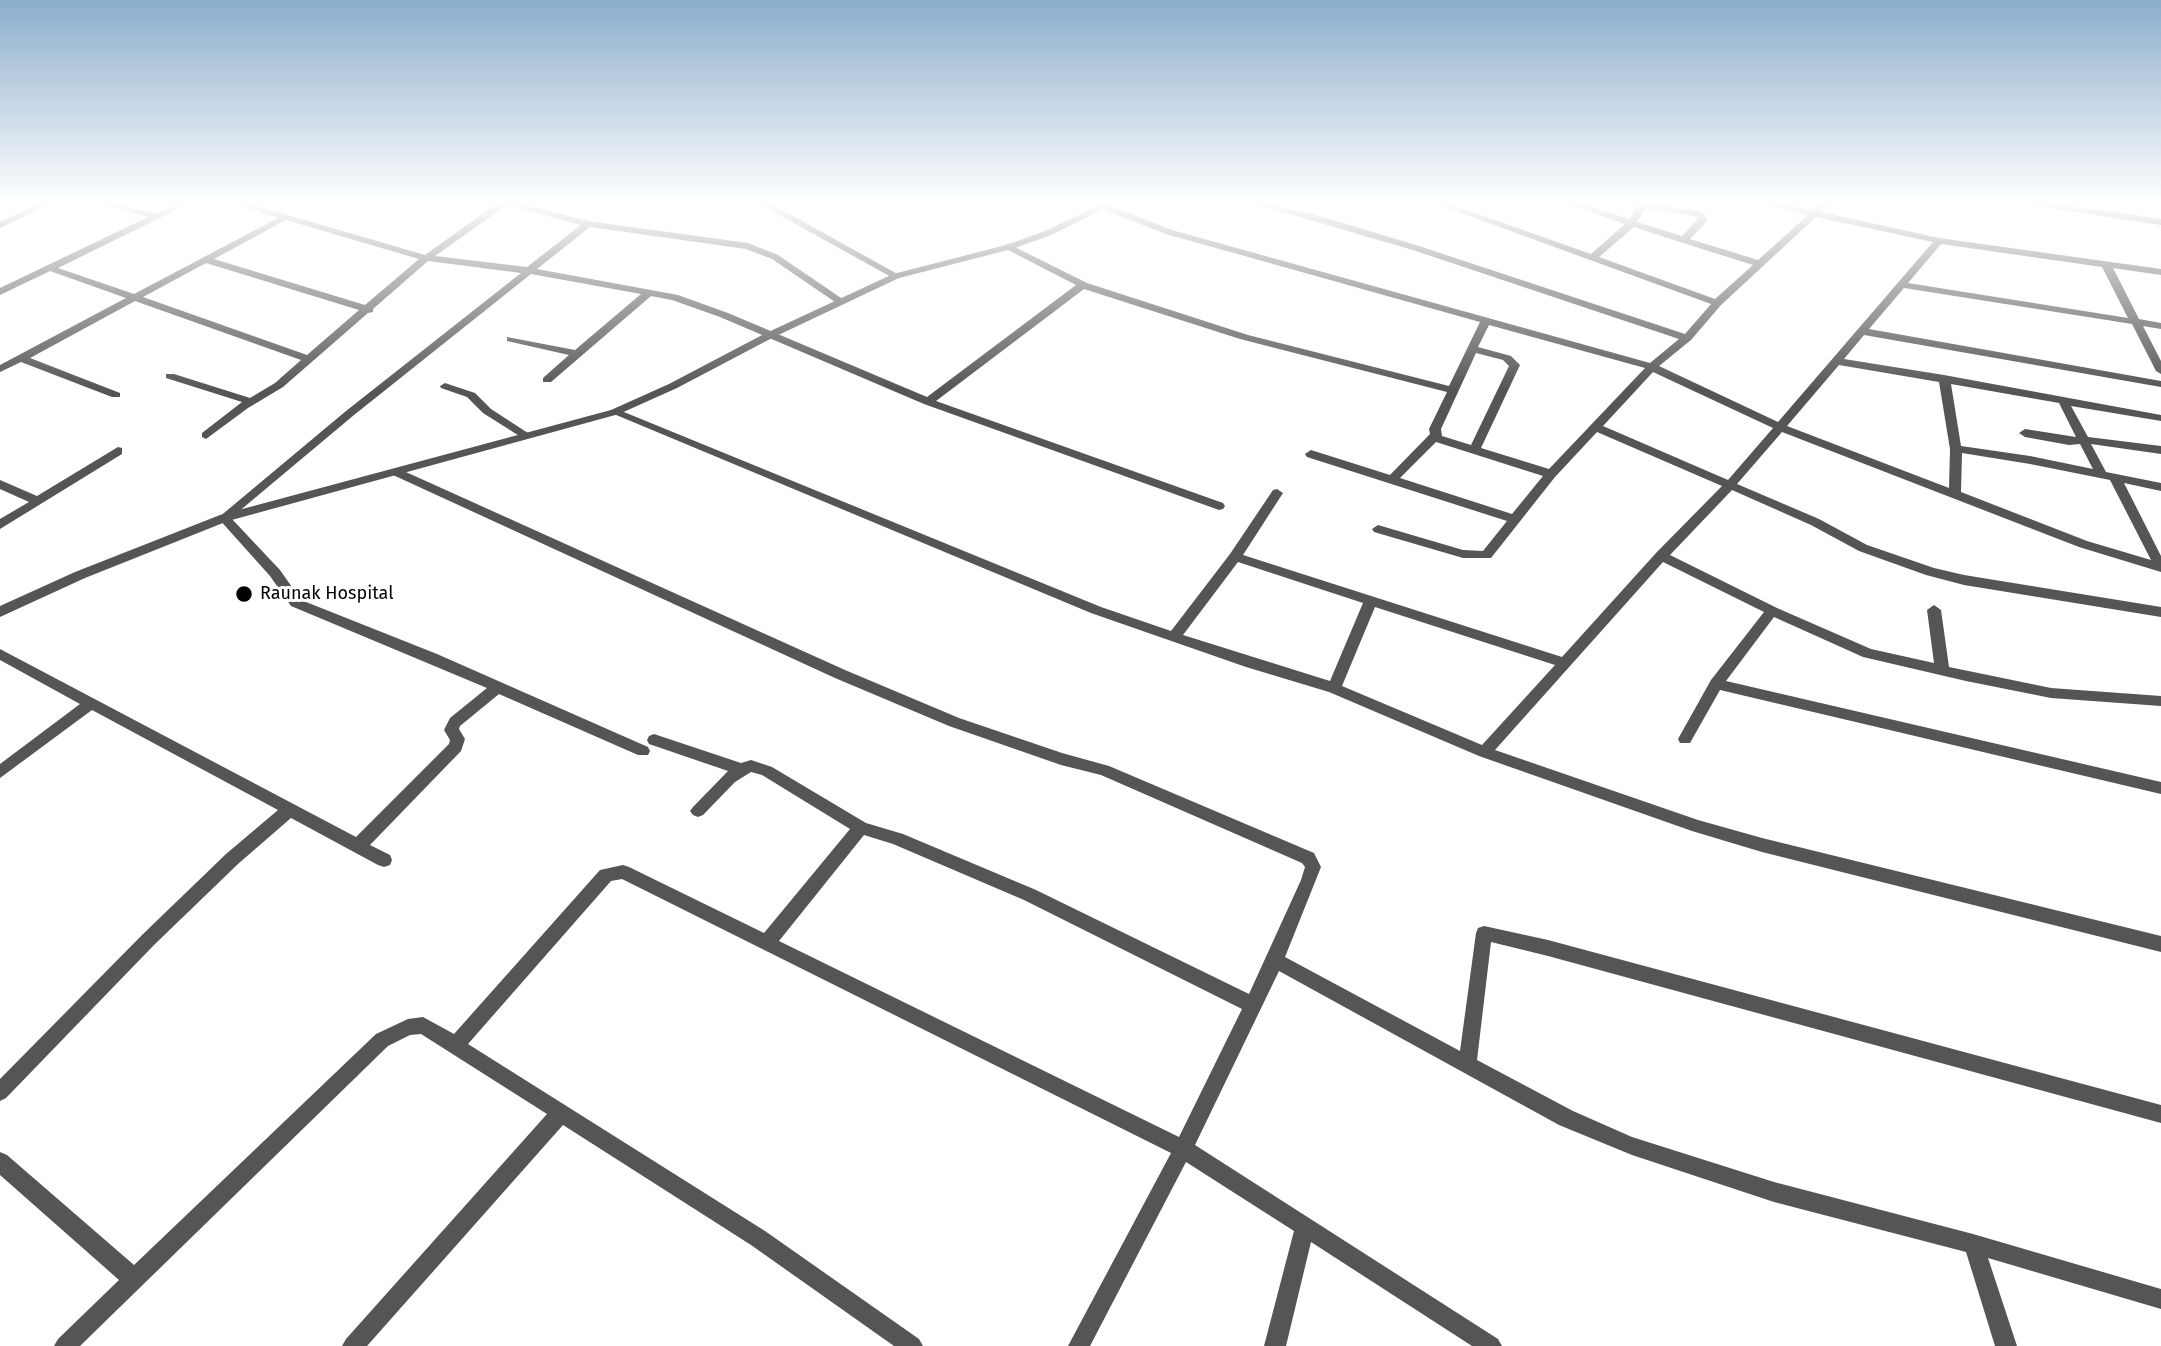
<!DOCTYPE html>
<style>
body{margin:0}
canvas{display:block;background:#fff}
</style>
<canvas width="2161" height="1346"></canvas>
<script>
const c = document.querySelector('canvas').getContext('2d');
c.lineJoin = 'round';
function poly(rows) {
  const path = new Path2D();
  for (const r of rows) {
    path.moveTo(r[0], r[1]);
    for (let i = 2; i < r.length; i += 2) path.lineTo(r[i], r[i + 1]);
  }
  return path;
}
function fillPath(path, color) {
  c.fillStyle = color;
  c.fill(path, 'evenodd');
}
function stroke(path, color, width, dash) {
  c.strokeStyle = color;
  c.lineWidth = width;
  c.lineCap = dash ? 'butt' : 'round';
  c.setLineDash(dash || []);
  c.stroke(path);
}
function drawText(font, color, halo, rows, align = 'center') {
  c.font = font + ' "Fira Sans",sans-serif';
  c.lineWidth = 6;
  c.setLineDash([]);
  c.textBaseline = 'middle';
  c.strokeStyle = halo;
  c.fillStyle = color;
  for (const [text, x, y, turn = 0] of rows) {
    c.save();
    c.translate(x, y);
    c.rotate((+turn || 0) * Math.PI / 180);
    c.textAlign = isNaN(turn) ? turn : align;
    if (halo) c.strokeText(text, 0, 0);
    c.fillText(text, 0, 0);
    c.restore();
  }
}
fillPath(poly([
 [43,202,55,202,0,228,0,222,43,202],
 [95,202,109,202,155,214,180,202,192,202,58,268,134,294,278,218,229,202,243,202,425,255,499,202,516,202,588,221,748,243,778,255,847,302,838,304,772,259,746,249,590,227,537,269,678,295,728,313,927,397,1076,285,1006,249,1006,245,1009,244,1087,283,1248,335,1449,386,1480,322,1166,234,1100,208,1100,204,1103,203,1172,230,1650,363,1679,339,1413,250,1248,202,1263,202,1327,218,1419,246,1685,334,1711,304,1431,202,1444,202,1591,254,1625,224,1563,202,1576,202,1630,219,1637,207,1647,203,1695,210,1705,214,1707,221,1690,239,1758,260,1808,215,1757,202,1773,202,1812,210,1822,202,1831,202,1821,212,1939,238,2161,269,2161,275,2113,268,2139,319,2161,323,2161,329,2143,326,2161,361,2161,374,2156,371,2132,324,1904,288,1869,329,2161,381,2161,387,1864,335,1844,359,1944,375,2161,415,2161,421,2071,406,2088,437,2161,446,2161,454,2091,444,2106,472,2161,483,2161,491,2124,483,2161,556,2161,572,2079,547,1782,432,1737,484,1819,519,1867,545,1934,568,1964,575,2161,607,2161,617,1964,585,1926,575,1859,551,1811,525,1732,490,1670,555,1777,608,1871,649,1934,663,1927,610,1934,605,1941,610,1949,667,2051,688,2161,696,2161,706,2051,698,1966,681,1863,657,1774,617,1726,681,2161,782,2161,794,1720,690,1690,743,1680,743,1678,739,1711,680,1764,612,1663,562,1495,750,1698,820,1762,838,2161,936,2161,952,1762,852,1692,831,1479,756,1329,692,1246,667,1091,613,609,412,611,410,619,410,1101,607,1171,631,1230,554,1273,490,1277,489,1283,493,1243,555,1562,657,1656,553,1722,486,1597,432,1555,477,1491,558,1463,558,1374,532,1372,529,1378,525,1463,550,1483,551,1507,521,1307,457,1305,454,1311,450,1390,475,1430,434,1429,429,1447,392,1240,339,1084,289,936,401,1223,503,1225,506,1223,509,1219,510,924,404,720,317,672,300,651,296,551,382,543,382,543,378,569,355,507,341,507,337,575,350,641,294,531,274,354,415,231,518,280,570,301,600,437,654,648,747,650,751,648,755,638,755,499,694,460,726,459,729,465,739,461,751,370,845,390,855,392,860,390,865,384,867,378,865,291,818,238,864,154,945,6,1098,0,1101,0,1079,142,935,226,854,278,810,92,710,0,778,0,764,80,704,0,660,0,649,356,837,449,744,450,740,444,730,450,718,487,688,291,606,270,576,218,518,346,411,521,273,428,261,373,309,373,312,368,313,283,387,248,408,206,439,202,437,202,433,242,402,166,378,166,374,174,374,250,398,275,383,301,360,135,301,30,358,120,393,120,397,112,397,21,362,0,372,0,365,126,298,50,271,0,295,0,288,148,217,95,202],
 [507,205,581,225,527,267,435,256,507,205],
 [1648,209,1690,215,1697,217,1697,220,1682,236,1637,222,1644,211,1648,209],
 [1816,217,1933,242,1778,422,1659,366,1691,340,1721,305,1816,217],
 [286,220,419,259,365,305,214,259,286,220],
 [1634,227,1680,242,1753,265,1715,299,1599,257,1634,227],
 [1941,244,2102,267,2128,318,1908,283,1941,244],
 [206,263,359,310,307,355,143,297,206,263],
 [1489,325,1645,368,1549,469,1481,448,1520,365,1511,356,1478,347,1489,325],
 [1476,353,1503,360,1509,366,1471,445,1442,436,1441,429,1476,353],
 [1839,365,1939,382,1950,449,1949,488,1787,426,1839,365],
 [1653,372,1773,428,1728,480,1603,426,1653,372],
 [1951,384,2059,403,2076,437,2025,429,2019,433,2025,437,2069,445,2080,444,2093,469,2030,456,1961,446,1951,384],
 [1436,442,1543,476,1512,514,1400,478,1436,442],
 [1962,453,2030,464,2110,480,2151,560,2087,541,1961,492,1962,453],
 [1238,562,1363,603,1330,681,1183,635,1238,562],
 [1375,607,1555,665,1482,745,1342,686,1375,607],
 [756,202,768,202,901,276,893,278,756,202],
 [880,202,893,202,888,205,880,202],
 [2024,202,2046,202,2161,219,2161,225,2029,205,2024,202],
 [445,383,475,393,491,409,531,435,525,439,521,437,483,413,467,397,441,388,440,386,445,383],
 [118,447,122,448,122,454,0,529,0,519,29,502,0,489,0,480,37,496,118,447],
 [397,468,845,670,959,718,1062,753,1109,766,1314,853,1321,867,1285,957,1460,1051,1476,933,1478,928,1484,926,1548,940,2161,1105,2161,1123,1548,956,1491,942,1477,1060,1573,1111,1632,1137,1774,1182,1973,1234,2161,1289,2161,1309,1988,1258,2017,1346,1995,1346,1966,1252,1774,1202,1632,1155,1559,1125,1279,971,1195,1145,1498,1339,1502,1346,1472,1346,1311,1242,1286,1346,1264,1346,1294,1231,1186,1162,1090,1346,1068,1346,1171,1153,622,879,611,881,468,1044,765,1231,919,1339,923,1346,894,1346,751,1245,563,1125,367,1346,342,1346,346,1339,547,1114,421,1034,410,1035,388,1046,80,1346,54,1346,58,1339,119,1280,0,1175,0,1152,7,1155,134,1265,376,1034,408,1019,423,1017,454,1034,600,870,623,865,629,867,764,933,850,829,762,775,751,772,735,782,703,815,698,817,693,815,690,811,693,807,728,771,649,744,647,740,649,736,654,734,741,763,751,760,772,767,866,823,903,834,1036,890,1249,994,1301,880,1305,867,1302,863,1101,775,1061,765,949,726,835,678,393,475,393,469,397,468],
 [864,835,893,844,1024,900,1242,1009,1179,1137,779,941,864,835]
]), '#555');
fillPath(poly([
 [1106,202,1118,202,1051,235,1012,249,899,278,772,338,677,388,619,414,228,521,85,578,0,617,0,606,75,572,220,515,611,410,669,384,764,334,893,274,1006,245,1045,231,1106,202]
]), '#555');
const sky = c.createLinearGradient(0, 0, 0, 390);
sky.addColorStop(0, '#8cadcc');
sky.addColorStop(0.52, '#fff');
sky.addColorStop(1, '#ffffff00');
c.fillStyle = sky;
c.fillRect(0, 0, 2161, 390);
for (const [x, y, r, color] of [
 [244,594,9,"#000"]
]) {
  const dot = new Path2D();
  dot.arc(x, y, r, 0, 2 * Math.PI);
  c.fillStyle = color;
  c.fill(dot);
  stroke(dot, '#fff', 2.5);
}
drawText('18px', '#000', '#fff', [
 ["Raunak Hospital",260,594]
], 'left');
</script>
